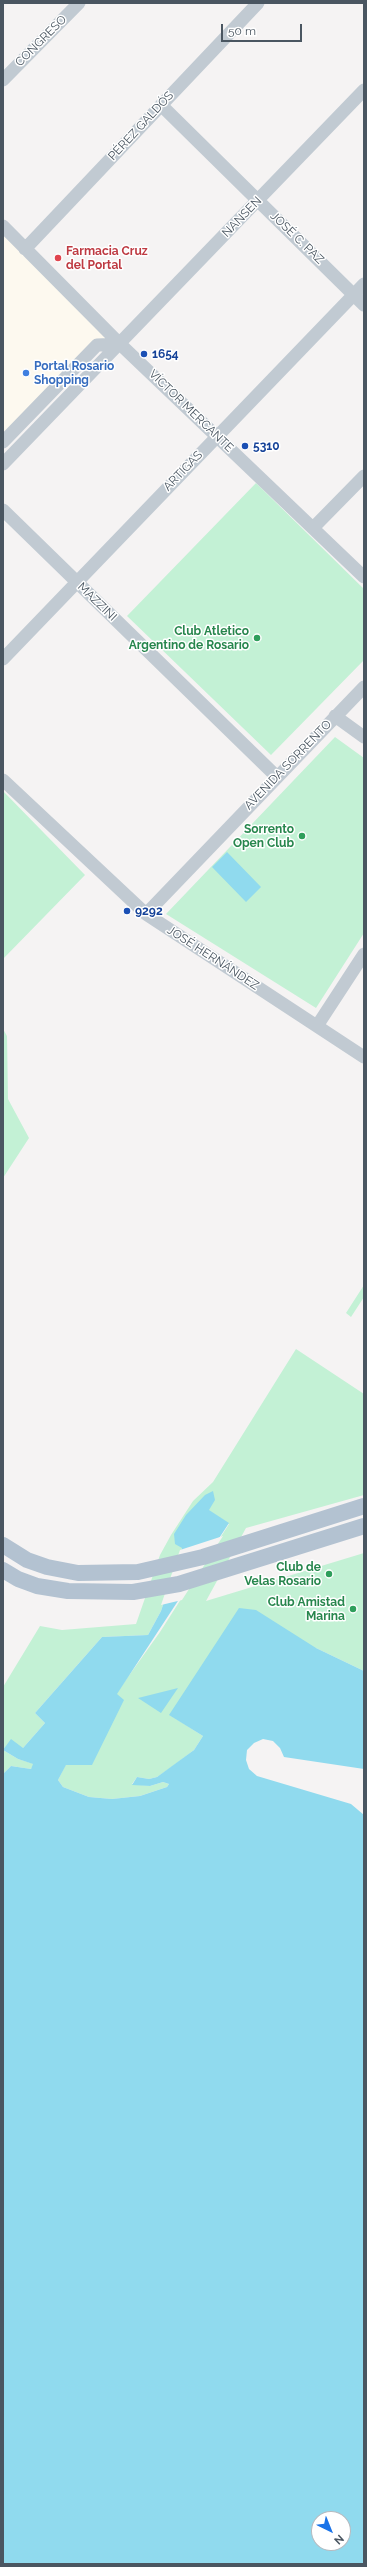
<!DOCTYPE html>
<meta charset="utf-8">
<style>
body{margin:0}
#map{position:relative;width:367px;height:2567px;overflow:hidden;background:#f5f3f3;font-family:Raleway,sans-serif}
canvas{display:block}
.frame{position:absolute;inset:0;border:4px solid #4a5661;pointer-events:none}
.north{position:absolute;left:311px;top:2511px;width:40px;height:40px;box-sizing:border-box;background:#fff;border:1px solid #b7bbc0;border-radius:50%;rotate:137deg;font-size:11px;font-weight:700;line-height:16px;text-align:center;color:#4a5661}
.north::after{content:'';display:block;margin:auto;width:14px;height:18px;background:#1a73e8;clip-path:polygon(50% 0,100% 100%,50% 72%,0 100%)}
.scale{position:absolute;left:221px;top:24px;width:81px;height:18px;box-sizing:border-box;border:2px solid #4a5661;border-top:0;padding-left:5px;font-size:12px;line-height:14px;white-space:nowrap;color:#4a5661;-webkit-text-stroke:3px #fff;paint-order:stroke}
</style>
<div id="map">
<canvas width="367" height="2567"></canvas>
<div class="frame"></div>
<div class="north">N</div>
<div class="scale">50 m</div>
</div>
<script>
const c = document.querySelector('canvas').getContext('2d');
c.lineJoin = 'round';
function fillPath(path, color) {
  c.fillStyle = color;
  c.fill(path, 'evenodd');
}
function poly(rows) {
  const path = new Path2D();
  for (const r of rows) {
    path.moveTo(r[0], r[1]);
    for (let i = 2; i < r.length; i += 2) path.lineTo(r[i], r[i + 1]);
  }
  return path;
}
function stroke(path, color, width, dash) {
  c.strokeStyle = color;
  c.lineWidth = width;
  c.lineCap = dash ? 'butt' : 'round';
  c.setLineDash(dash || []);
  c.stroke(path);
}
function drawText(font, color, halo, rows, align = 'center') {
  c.font = font + ' Raleway,sans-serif';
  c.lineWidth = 3;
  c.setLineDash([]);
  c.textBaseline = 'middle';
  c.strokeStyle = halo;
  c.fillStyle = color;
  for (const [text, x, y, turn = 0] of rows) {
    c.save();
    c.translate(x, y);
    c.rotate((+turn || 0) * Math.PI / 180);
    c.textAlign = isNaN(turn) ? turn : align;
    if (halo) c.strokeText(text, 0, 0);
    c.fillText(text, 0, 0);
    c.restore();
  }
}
fillPath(poly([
 [3,226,120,344,97,345,3,442]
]), '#fdf9ef');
fillPath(poly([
 [256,483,364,589,364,660,271,755,127,616],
 [335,737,364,758,364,933,316,1008,166,914],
 [3,791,85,875,3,959],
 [3,1029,7,1036,8,1099,29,1138,3,1178],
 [364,1285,364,1297,351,1317,346,1313],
 [296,1349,364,1394,364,1495,246,1528,206,1601,364,1553,364,1671,316,1648,170,1715,203,1736,194,1750,173,1766,157,1777,149,1779,137,1777,132,1784,150,1786,163,1782,169,1784,167,1787,140,1796,112,1799,89,1797,63,1787,58,1780,66,1764,160,1632,229,1524,208,1510,215,1500,182,1548,161,1611,148,1635,102,1637,35,1713,45,1723,23,1748,3,1750,3,1687,40,1626,62,1630,136,1624,160,1555,171,1535,193,1501,213,1482],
 [3,1750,18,1759,34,1764,31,1769,11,1766,3,1774]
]), '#c3f1d5');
fillPath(poly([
 [227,852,261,887,246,902,212,867],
 [213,1491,215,1500,209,1510,229,1523,117,1694,124,1700,92,1765,66,1765,58,1780,63,1787,89,1797,112,1799,140,1796,167,1787,169,1784,163,1782,150,1786,132,1785,137,1777,149,1779,157,1777,194,1750,203,1736,169,1715,239,1608,256,1610,316,1648,364,1671,364,1769,284,1757,280,1748,273,1741,263,1739,254,1743,247,1750,246,1760,249,1769,257,1776,351,1804,364,1815,364,2564,3,2564,3,1774,11,1766,31,1769,33,1764,18,1759,3,1750,11,1739,23,1748,45,1723,35,1713,102,1637,148,1635,161,1611,182,1548,175,1544,174,1534,186,1515,205,1495],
 [319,2519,343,2519,343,2543,319,2543],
 [178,1688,161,1713,138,1698]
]), '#90daee');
fillPath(poly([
 [223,1536,182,1600,161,1605,180,1550]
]), '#f5f3f3');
stroke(poly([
 [3,80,79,3],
 [161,105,364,305],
 [3,226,120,344,364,577],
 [25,249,258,3],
 [3,442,97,345,120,344],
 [3,464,364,90],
 [3,510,276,776],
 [313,528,364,476],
 [3,659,364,284],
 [335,716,364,737],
 [3,780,146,914,364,1057],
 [146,914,364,687],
 [317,1026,364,954]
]), '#c1cad2', 13);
stroke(poly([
 [3,1545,27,1560,47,1567,78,1573,138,1572,203,1557,364,1506],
 [3,1570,18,1579,37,1586,68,1591,133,1592,179,1584,364,1526]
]), '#b3c2d1', 16);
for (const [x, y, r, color] of [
 [58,258,4,"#e0444e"],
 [144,354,4,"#1a4fb4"],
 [26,373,4,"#3f7fe0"],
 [245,446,4,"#1a4fb4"],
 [257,638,4,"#2e9e5b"],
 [302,836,4,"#2e9e5b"],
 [127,911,4,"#1a4fb4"],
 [329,1574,4,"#2e9e5b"],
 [353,1609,4,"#2e9e5b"]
]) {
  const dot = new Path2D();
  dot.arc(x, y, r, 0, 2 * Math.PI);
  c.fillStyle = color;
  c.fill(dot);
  stroke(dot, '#fff', 1.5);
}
drawText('12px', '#4a5661', '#fff', [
 ["CONGRESO",41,41,-45],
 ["PÉREZ GALDÓS",141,126,-47],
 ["NANSEN",242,217,-46],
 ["JOSÉ C. PAZ",297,238,44],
 ["VÍCTOR MERCANTE",191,411,44],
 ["ARTIGAS",183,471,-46],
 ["MAZZINI",97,602,44],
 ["AVENIDA SORRENTO",288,765,-46],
 ["JOSÉ HERNÁNDEZ",213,958,33]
]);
drawText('bold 12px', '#be3a42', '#fff', [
 ["Farmacia Cruz",66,251],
 ["del Portal",66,265]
], 'left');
drawText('bold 12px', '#164399', '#fff', [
 ["1654",152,354],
 ["5310",253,446],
 ["9292",135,911]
], 'left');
drawText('bold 12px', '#366cbe', '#fff', [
 ["Portal Rosario",34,366],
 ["Shopping",34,380]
], 'left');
drawText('bold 12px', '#27864d', '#fff', [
 ["Club Atletico",249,631],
 ["Argentino de Rosario",249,645],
 ["Sorrento",294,829],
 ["Open Club",294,843],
 ["Club de",321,1567],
 ["Velas Rosario",321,1581],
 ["Club Amistad",345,1602],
 ["Marina",345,1616]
], 'right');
</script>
